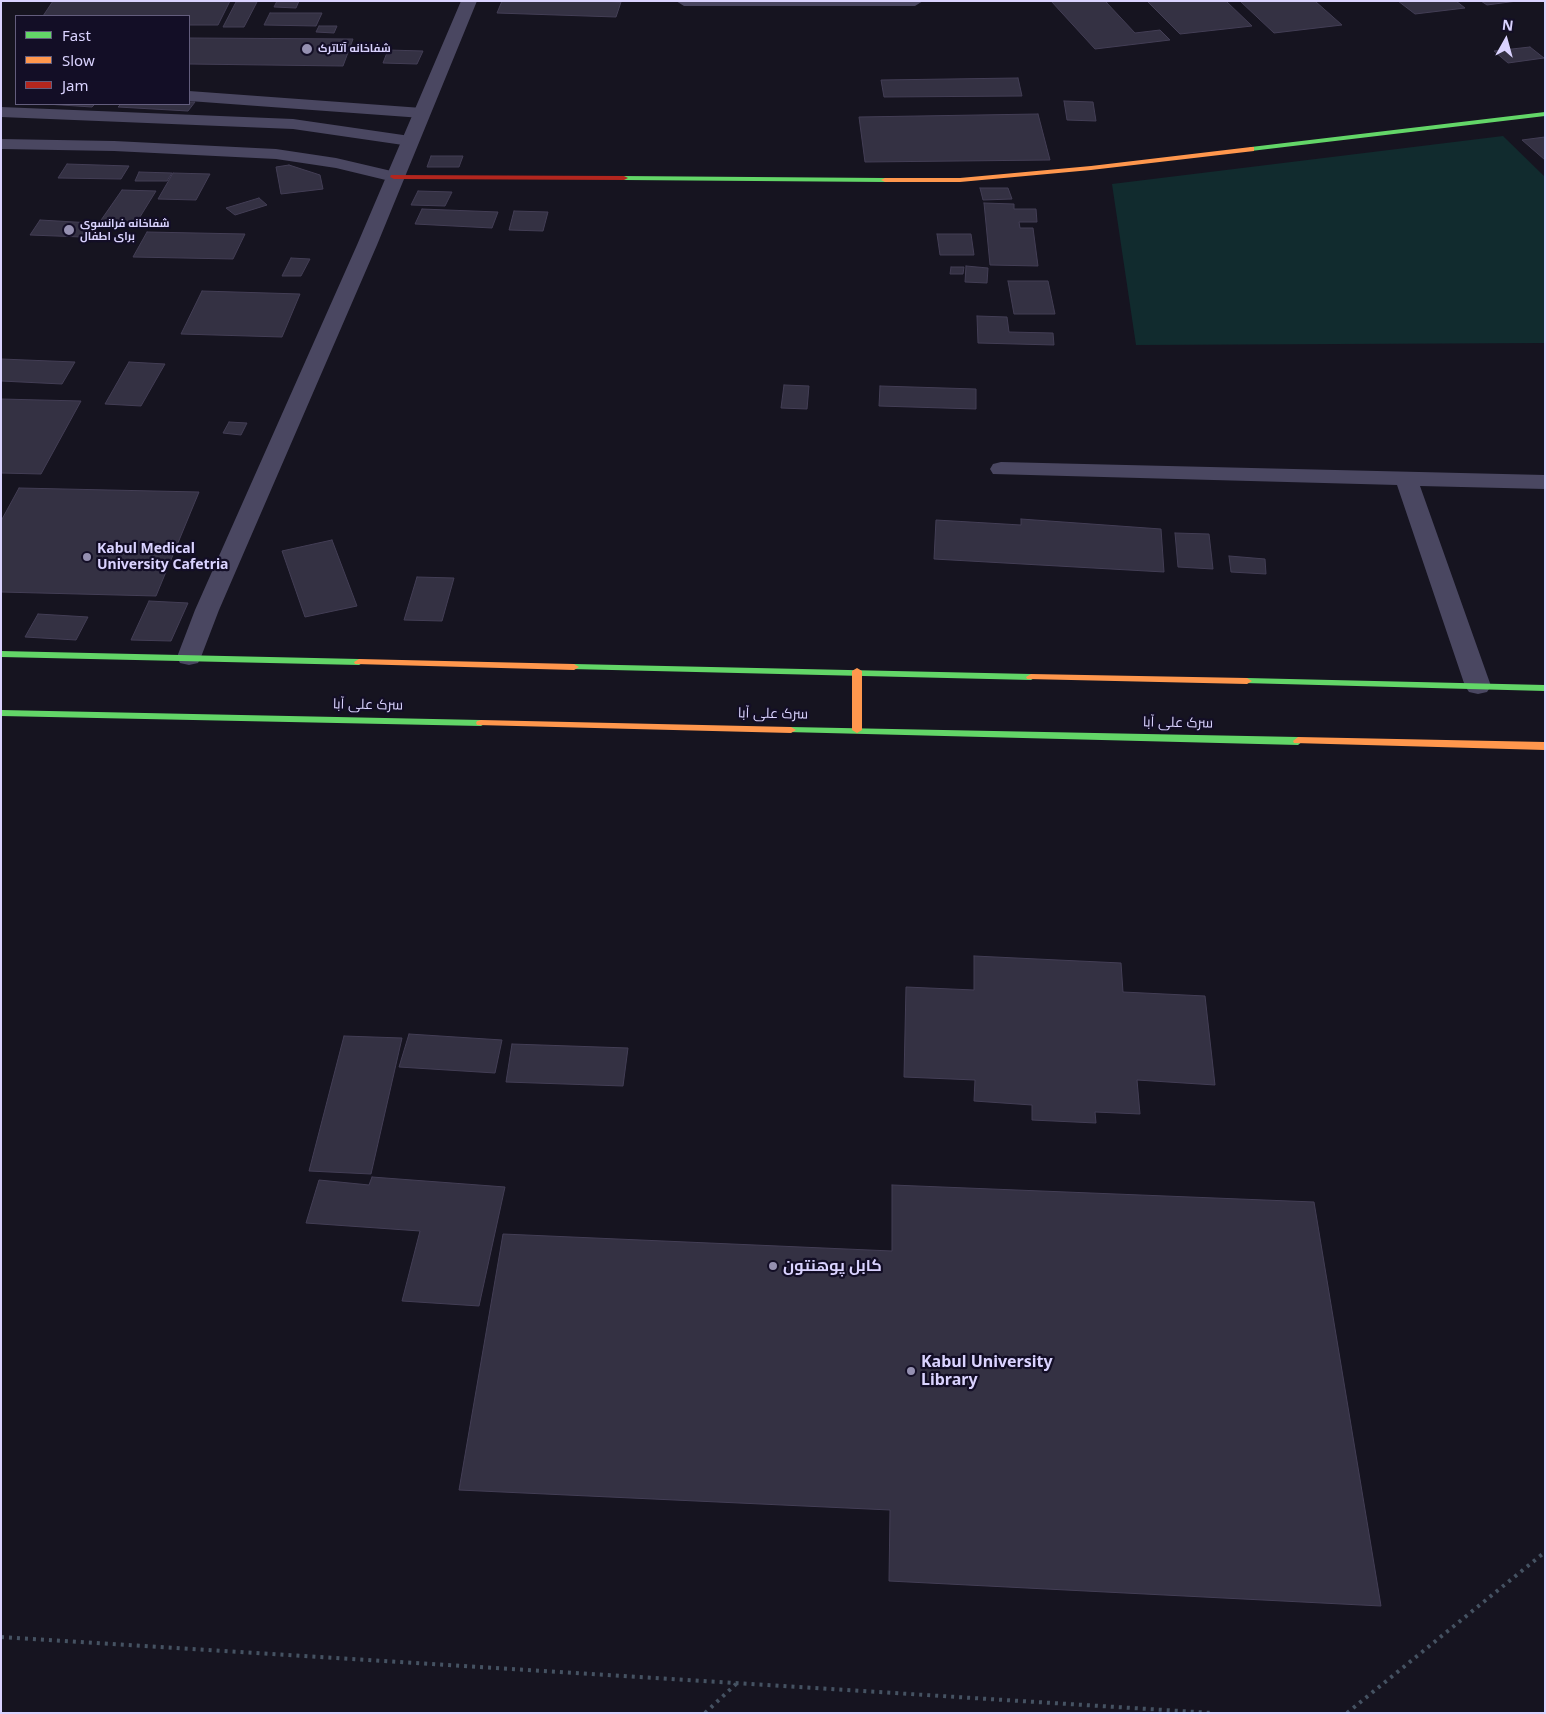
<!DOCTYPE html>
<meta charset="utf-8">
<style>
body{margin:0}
#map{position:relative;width:1546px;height:1714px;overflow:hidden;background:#161420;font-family:"Noto Sans",sans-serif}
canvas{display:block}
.frame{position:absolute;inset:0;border:2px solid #dad3ff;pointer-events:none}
.legend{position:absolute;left:15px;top:15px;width:175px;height:90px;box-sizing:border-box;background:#130e26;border:1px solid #635d7d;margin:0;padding:6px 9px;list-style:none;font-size:15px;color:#dad3ff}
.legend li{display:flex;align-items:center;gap:10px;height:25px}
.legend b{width:25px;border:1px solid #635d7d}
.north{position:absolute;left:1481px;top:15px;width:50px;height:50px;-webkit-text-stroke:4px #130e26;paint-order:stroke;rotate:7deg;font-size:14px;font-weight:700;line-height:20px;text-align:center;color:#dad3ff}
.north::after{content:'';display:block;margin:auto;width:18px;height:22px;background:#dad3ff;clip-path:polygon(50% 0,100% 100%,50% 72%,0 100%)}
</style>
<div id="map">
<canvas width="1546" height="1714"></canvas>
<div class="frame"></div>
<ul class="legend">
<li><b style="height:6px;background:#63d668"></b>Fast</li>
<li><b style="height:6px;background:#ff974d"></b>Slow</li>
<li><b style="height:6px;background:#b3261e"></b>Jam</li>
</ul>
<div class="north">N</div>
</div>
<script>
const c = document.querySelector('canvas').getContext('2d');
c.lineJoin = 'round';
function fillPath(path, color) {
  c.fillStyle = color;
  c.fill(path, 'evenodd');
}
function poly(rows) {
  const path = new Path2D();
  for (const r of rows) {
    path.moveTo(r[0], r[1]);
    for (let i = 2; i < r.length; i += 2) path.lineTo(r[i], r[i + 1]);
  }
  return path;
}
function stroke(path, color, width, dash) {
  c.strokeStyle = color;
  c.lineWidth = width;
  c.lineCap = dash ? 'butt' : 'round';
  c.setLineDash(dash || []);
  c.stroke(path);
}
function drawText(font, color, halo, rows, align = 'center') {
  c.font = font + ' "Noto Sans",Cairo,sans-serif';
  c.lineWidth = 4.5;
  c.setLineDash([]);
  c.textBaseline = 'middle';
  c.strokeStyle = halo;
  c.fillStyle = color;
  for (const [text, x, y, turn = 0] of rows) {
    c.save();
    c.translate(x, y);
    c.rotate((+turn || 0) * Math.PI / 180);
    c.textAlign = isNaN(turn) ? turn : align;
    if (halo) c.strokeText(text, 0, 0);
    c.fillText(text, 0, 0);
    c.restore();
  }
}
fillPath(poly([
 [1503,136,1545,177,1545,343,1136,345,1112,184]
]), '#112b2e');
const building = poly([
 [53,1,230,1,218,25,189,25,189,16,43,16,53,1],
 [277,1,299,1,296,8,274,7,277,1],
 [502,1,600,1,621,2,616,17,497,13,502,1],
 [1051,1,1113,1,1106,2,1135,33,1160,30,1170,40,1095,49,1051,1],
 [1147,1,1226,1,1252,26,1180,34,1147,1],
 [1240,1,1315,1,1342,25,1274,33,1240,1],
 [1398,1,1456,1,1465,8,1415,14,1398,1],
 [1481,1,1517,1,1487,5,1481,1],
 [236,2,257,2,244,27,223,27,236,2],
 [270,13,322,13,316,26,264,25,270,13],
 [319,26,337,26,334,33,316,32,319,26],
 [189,38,353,39,343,66,189,64,189,38],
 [1530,47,1544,58,1508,63,1494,51,1530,47],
 [388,50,423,51,417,64,383,63,388,50],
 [1018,78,1022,96,884,97,881,80,1018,78],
 [1064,101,1093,102,1096,121,1067,120,1064,101],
 [189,102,195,102,188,111,118,107,121,104,189,104,189,102],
 [46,104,95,104,92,107,46,104],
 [1038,114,1050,160,865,162,859,117,1038,114],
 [1545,137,1545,160,1522,140,1545,137],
 [431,156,463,156,459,167,427,167,431,156],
 [67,164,129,166,121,179,58,178,67,164],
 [289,165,320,175,323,189,281,194,276,167,289,165],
 [139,172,172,173,167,181,135,181,139,172],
 [173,173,210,174,196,200,158,199,173,173],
 [980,188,1008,188,1012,199,983,200,980,188],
 [122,190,156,191,135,225,99,223,122,190],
 [418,191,452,192,445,206,411,205,418,191],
 [259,198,267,205,235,215,226,208,259,198],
 [984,203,1014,204,1014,209,1036,209,1037,222,1019,222,1020,228,1033,228,1038,266,990,265,984,203],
 [422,209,498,212,492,228,415,224,422,209],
 [514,211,548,212,543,231,509,230,514,211],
 [40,220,92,223,82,237,30,235,40,220],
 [147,232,245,234,233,259,133,257,147,232],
 [937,234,971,234,974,255,940,255,937,234],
 [291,258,310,259,301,276,282,276,291,258],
 [966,266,988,268,987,283,965,282,966,266],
 [951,267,964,267,963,274,950,274,951,267],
 [1008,281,1048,281,1055,314,1014,314,1008,281],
 [202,291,300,294,282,337,181,334,202,291],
 [977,316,1007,317,1009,332,1053,333,1054,345,978,343,977,316],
 [1,359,75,362,62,384,1,381,1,359],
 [129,362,165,364,141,406,105,404,129,362],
 [784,385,809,386,807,409,781,408,784,385],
 [880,386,976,389,976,409,879,406,880,386],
 [1,399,81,401,41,474,1,473,1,399],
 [229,422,247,423,241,435,223,433,229,422],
 [19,488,199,492,156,596,1,592,1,521,19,488],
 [1021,519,1161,529,1164,572,934,559,936,520,1021,525,1021,519],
 [1175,533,1209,534,1213,569,1178,567,1175,533],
 [332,540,357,606,305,617,282,551,332,540],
 [1229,556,1265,559,1266,574,1231,572,1229,556],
 [417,577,454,578,442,621,404,620,417,577],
 [149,601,188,603,171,641,131,640,149,601],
 [38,614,88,617,76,640,25,637,38,614],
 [974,956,1121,963,1123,992,1205,996,1215,1085,1137,1080,1140,1114,1095,1112,1096,1123,1032,1120,1032,1105,974,1101,975,1080,904,1077,906,987,974,990,974,956],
 [409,1034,502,1040,495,1073,399,1067,409,1034],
 [344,1036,402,1038,371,1174,309,1171,344,1036],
 [512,1044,628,1048,623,1086,506,1082,512,1044],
 [372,1177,505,1187,479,1306,402,1301,420,1231,306,1223,319,1180,369,1185,372,1177],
 [892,1185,1314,1202,1381,1606,889,1581,890,1510,459,1490,503,1234,892,1251,892,1185]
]);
fillPath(building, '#343143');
stroke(building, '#433e55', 1);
stroke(poly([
 [1,1637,1212,1713],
 [705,1713,736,1684],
 [1347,1713,1545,1552]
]), '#455262', 4, [3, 5]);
fillPath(poly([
 [189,91,422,108,430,113,422,118,189,101,189,91],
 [1,107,293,119,410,136,418,141,410,146,293,129,1,117,1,107],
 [1,139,114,141,276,149,336,158,400,173,402,177,400,181,394,182,336,168,276,159,114,151,1,149,1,139]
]), '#4a4761');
fillPath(poly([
 [461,1,477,1,377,245,219,610,201,657,198,663,189,665,180,663,177,657,195,610,357,245,461,1],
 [676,1,923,1,915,6,684,6,676,1],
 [1001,462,1545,475,1545,489,1420,486,1491,686,1487,692,1478,694,1469,692,1465,686,1397,485,993,474,990,469,993,464,1001,462]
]), '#4a4761');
fillPath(poly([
 [1545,112,1545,116,1251,151,1247,149,1251,147,1545,112],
 [621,176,885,178,889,180,885,182,624,180,621,180,621,176],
 [1,651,359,659,364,662,359,665,1,657,1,651],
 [574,664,1031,674,1036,677,1031,680,570,669,569,667,574,664],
 [1247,678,1545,685,1545,691,1243,683,1242,681,1247,678],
 [1,710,481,720,486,723,481,726,1,716,1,710],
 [791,727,1298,737,1303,741,1298,745,787,732,786,730,787,728,791,727]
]), '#63d668');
fillPath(poly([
 [1251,147,1254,147,1254,151,1091,170,960,182,885,182,881,180,885,178,960,178,1091,166,1251,147],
 [359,659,574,664,579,667,574,670,355,664,354,662,359,659],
 [857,668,862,671,862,730,857,733,852,730,852,671,857,668],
 [1031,674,1247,678,1252,681,1247,684,1027,679,1026,677,1031,674],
 [481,720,791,727,796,730,791,733,477,725,476,723,477,721,481,720],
 [1298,737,1545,742,1545,750,1294,743,1293,741,1298,737]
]), '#ff974d');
fillPath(poly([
 [391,175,624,176,628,178,624,180,394,179,390,177,391,175]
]), '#b3261e');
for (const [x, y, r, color] of [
 [307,49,6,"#9590b1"],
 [69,230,6,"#9590b1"],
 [87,557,5,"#9590b1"],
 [773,1266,5,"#9590b1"],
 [911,1371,5,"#9590b1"]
]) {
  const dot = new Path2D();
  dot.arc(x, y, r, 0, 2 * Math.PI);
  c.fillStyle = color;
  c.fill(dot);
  stroke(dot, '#130e26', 2);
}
drawText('bold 11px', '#dad3ff', '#130e26', [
 ["شفاخانه آتاترک",318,49],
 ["شفاخانه فرانسوی",80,224],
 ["برای اطفال",80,237]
], 'left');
drawText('bold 14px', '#dad3ff', '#130e26', [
 ["Kabul Medical",97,549],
 ["University Cafetria",97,565]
], 'left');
drawText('14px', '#dad3ff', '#130e26', [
 ["سرک علی آبا",368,705,1],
 ["سرک علی آبا",773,714,1],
 ["سرک علی آبا",1178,723,1]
]);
drawText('bold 16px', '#dad3ff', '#130e26', [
 ["کابل پوهنتون",783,1266],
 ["Kabul University",921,1362],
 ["Library",921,1380]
], 'left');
</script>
